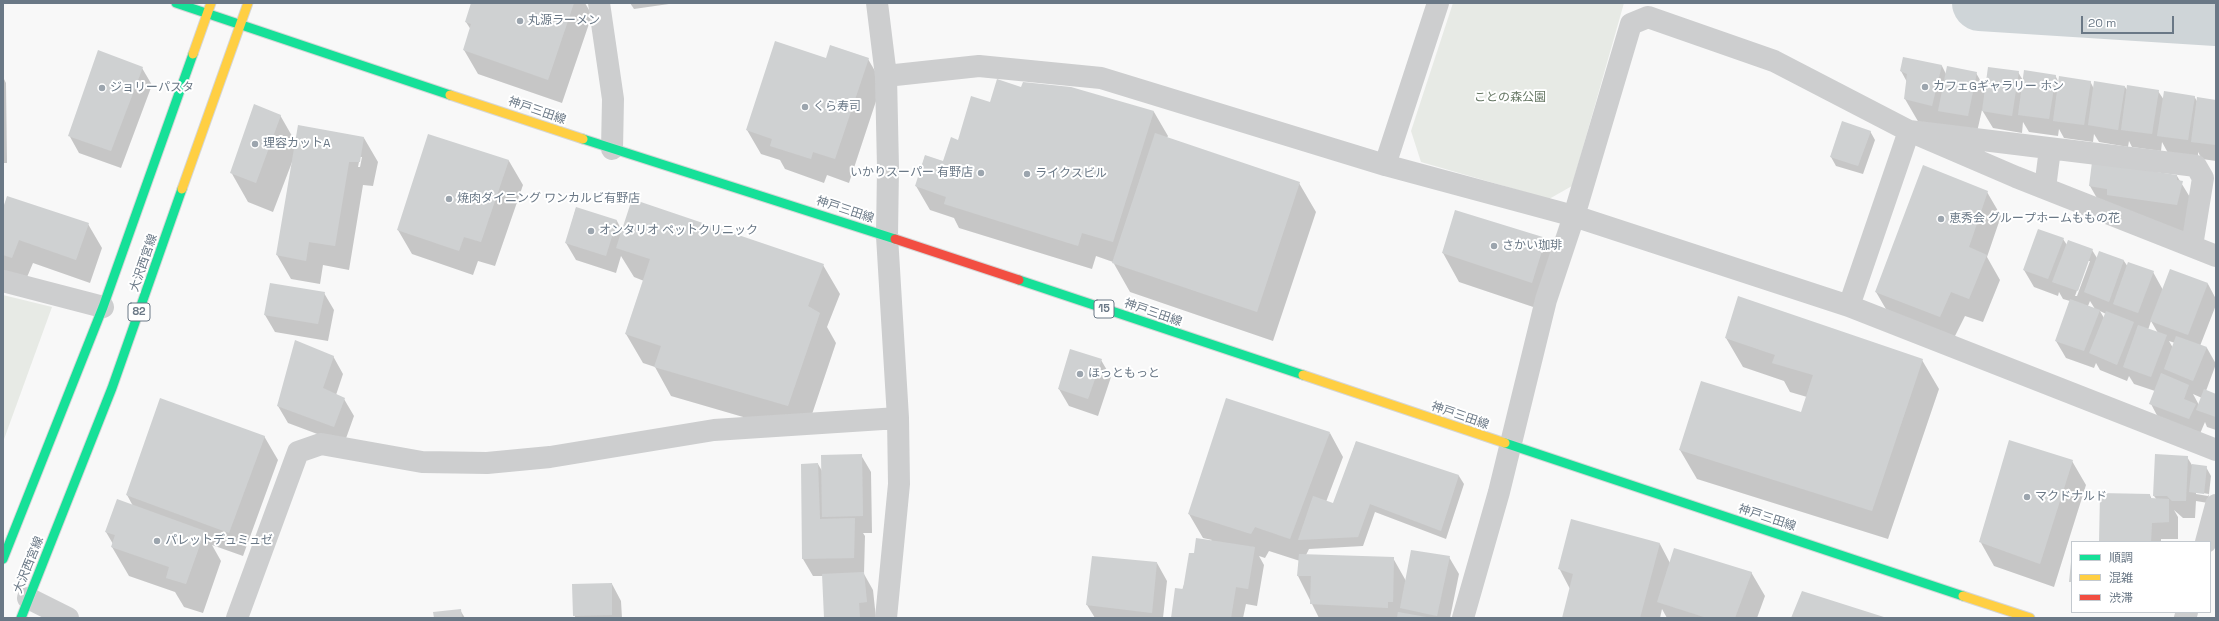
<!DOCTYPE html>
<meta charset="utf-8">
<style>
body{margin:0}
#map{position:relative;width:2219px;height:621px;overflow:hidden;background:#f8f8f8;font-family:"Space Grotesk","Noto Sans JP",sans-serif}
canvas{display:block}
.frame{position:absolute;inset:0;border:4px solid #6a7886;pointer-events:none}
.legend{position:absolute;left:2071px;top:541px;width:140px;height:72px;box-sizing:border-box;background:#fff;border:1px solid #c3c9cf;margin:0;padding:5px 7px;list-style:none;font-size:12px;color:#6a7886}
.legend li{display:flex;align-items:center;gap:8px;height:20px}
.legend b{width:20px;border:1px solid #c3c9cf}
.scale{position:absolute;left:2081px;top:16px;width:93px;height:18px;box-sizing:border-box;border:2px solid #6a7886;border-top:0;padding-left:5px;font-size:12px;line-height:14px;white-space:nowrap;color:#6a7886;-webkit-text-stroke:3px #fff;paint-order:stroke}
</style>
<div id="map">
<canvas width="2219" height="621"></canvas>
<div class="frame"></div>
<ul class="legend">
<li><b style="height:5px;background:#16e098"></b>順調</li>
<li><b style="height:5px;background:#ffcf43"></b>混雑</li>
<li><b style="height:5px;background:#f24e42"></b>渋滞</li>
</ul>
<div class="scale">20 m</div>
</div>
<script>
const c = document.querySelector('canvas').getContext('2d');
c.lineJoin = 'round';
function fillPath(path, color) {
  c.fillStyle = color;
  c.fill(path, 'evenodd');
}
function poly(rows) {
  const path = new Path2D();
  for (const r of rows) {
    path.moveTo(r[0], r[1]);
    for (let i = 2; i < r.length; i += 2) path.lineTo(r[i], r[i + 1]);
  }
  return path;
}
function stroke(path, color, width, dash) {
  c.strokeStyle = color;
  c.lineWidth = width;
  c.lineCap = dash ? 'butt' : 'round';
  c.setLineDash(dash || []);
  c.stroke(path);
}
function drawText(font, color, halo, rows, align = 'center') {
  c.font = font + ' "Space Grotesk","Noto Sans JP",sans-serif';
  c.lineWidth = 4;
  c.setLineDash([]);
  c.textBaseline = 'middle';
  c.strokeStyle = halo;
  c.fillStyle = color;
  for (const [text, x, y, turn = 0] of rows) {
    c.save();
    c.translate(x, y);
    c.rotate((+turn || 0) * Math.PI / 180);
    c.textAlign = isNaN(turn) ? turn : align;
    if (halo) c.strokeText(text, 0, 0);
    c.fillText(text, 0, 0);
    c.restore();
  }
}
fillPath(poly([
 [1453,3,1624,3,1572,186,1549,199,1421,162,1411,131],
 [3,295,52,307,3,442]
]), '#e7eae5');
fillPath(poly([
 [472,3,585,3,592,15,562,103,478,74,464,50,471,30,466,22],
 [630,3,676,3,634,9],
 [868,59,882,83,849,183,827,175,824,183,785,169,780,160,761,154,747,130,826,60],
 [1903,59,1942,66,1946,74,1976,73,1986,90,2018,72,2024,82,2055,75,2059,83,2090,81,2094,89,2125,87,2128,91,2158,91,2164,100,2194,96,2198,103,2216,101,2216,161,2202,159,2198,152,2198,157,2168,153,2162,142,2161,151,2132,147,2129,141,2128,147,2099,142,2094,134,2093,142,2064,138,2059,129,2058,136,2029,132,2023,122,2022,133,1993,128,1982,110,1977,132,1919,123,1905,99,1907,82,1901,71],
 [142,68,152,85,121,168,79,153,69,135],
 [3,77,6,83,7,163,3,163],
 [1022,88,1154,112,1168,136,1167,138,1299,183,1316,212,1273,341,1130,292,1113,262,1096,256,1092,269,959,228,954,218,930,210,916,186,925,156,944,162,958,141,990,103],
 [280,115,296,143,364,138,378,162,373,186,363,185,349,270,323,265,320,284,291,279,277,255,294,157,273,212,248,202,231,172],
 [360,157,362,157,360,167,358,167],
 [1870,131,1875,140,1863,174,1836,166,1831,157],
 [429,135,509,161,523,185,495,266,478,261,473,275,412,254,398,230],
 [2177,176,2202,217,2197,240,2110,221,2090,186],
 [1987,192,2001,216,1987,257,2000,280,1983,322,1965,316,1953,340,1890,316,1876,292],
 [576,208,617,221,622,231,823,265,840,294,827,327,836,343,805,435,671,396,655,367,643,363,626,334,644,281,634,277,621,256,616,273,576,260,566,243],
 [3,211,88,224,102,248,90,283,33,263,25,282,3,272],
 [1456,212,1545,239,1562,268,1548,312,1459,282,1443,253],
 [2063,239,2067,245,2092,250,2097,258,2100,252,2124,261,2128,267,2153,272,2163,290,2171,270,2208,284,2216,299,2216,305,2200,346,2207,348,2216,364,2206,391,2216,395,2216,430,2207,427,2205,422,2199,436,2160,421,2151,404,2155,391,2134,384,2129,376,2127,381,2100,370,2096,363,2094,368,2066,358,2056,341,2070,301,2063,299,2059,292,2058,296,2034,287,2024,270],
 [2088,261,2090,261,2077,296,2075,296],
 [2090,301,2095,309,2088,306],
 [2100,311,2106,314,2104,318],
 [2151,321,2158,333,2148,330],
 [2169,341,2175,343,2173,348],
 [2193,394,2202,398,2199,405],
 [324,293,334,310,328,341,275,332,265,315],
 [1726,338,1922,360,1939,389,1888,539,1697,479,1680,450,1802,414,1807,397,1790,392,1784,381,1743,367],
 [333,356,343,374,336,395,344,399,354,416,344,444,288,423,278,406],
 [1101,360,1111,377,1098,416,1069,406,1059,389],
 [1330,433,1343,457,1326,502,1334,504,1356,442,1459,476,1464,484,1446,539,1375,512,1363,546,1309,549,1306,555,1393,558,1406,581,1449,557,1459,574,1450,618,1319,618,1298,576,1300,561,1269,551,1265,558,1259,556,1264,565,1257,606,1246,604,1243,618,1172,618,1195,554,1212,540,1203,538,1189,514],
 [264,436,278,460,243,556,212,545,221,561,203,613,184,607,175,592,129,576,112,547,113,544,106,532,133,506,127,495],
 [861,455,871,472,872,533,863,533,865,536,864,574,873,590,876,618,825,618,823,576,813,576,803,559,818,464,822,471],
 [2187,457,2192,465,2206,467,2211,476,2208,503,2196,501,2195,518,2183,518,2174,510,2178,517,2178,539,2161,539,2161,542,2100,542,2150,495,2152,500,2157,500,2154,496],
 [2196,492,2209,494,2208,496,2196,494],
 [2072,461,2086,485,2054,587,1994,566,1980,541],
 [1660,544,1670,563,1751,572,1765,596,1757,618,1667,618,1662,609,1660,618,1563,618,1570,589,1559,568],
 [1093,557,1157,563,1167,581,1163,618,1095,618,1087,605],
 [612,584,621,601,622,618,575,618,573,585],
 [460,610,465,618,435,618]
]), '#0003');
stroke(poly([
 [1980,3,2216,18]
]), '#cfd5d8', 56);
fillPath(poly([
 [471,3,574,3,548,80,463,50,471,24,465,22],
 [775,41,826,58,830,45,869,58,835,159,813,152,811,159,770,146,772,139,746,130],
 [98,50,143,67,111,151,68,136],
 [1903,57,1942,65,1932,106,1904,99,1907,74,1900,71],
 [1947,66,1977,72,1968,116,1938,111],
 [1988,67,2019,71,2012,116,1982,111],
 [2024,70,2056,75,2049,119,2018,115],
 [2059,76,2091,81,2084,125,2053,121],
 [997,79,1021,87,1023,82,1071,87,1154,111,1113,242,1082,233,1078,246,944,204,946,197,915,186,925,155,943,161,951,137,958,140,971,96,990,102],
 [2094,81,2125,86,2118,130,2088,125],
 [2127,85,2159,90,2152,134,2121,130],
 [2164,91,2195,96,2188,140,2157,136],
 [2197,97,2216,100,2216,145,2191,142],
 [254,104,281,115,256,183,230,173],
 [1842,121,1871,131,1858,166,1830,157],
 [298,125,364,137,360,162,349,162,335,246,309,242,306,261,276,255],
 [1155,133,1300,182,1257,312,1112,263],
 [428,134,509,160,481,242,464,237,459,251,397,230],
 [2092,162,2177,175,2177,180,2183,181,2177,205,2107,195,2107,189,2089,186],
 [1923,165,1988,191,1969,247,1987,255,1969,299,1951,292,1940,317,1875,292],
 [7,196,89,223,76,260,19,240,12,258,3,255,3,208],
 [632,199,824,264,808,306,820,313,788,406,654,367,661,346,625,334,650,259,616,248],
 [576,207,617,220,606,256,565,243],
 [1455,210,1546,238,1532,283,1442,253],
 [2038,229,2064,238,2048,279,2023,270],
 [2068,240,2093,249,2078,291,2052,282],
 [2099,251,2124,260,2109,302,2084,292],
 [2128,262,2154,271,2138,313,2113,304],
 [2170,269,2208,283,2188,335,2150,321],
 [270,283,325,292,318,324,264,315],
 [1738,296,1923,359,1872,511,1679,450,1701,381,1801,412,1813,375,1772,363,1775,355,1725,338],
 [2070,299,2100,310,2084,351,2055,341],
 [2106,311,2134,322,2117,365,2089,353],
 [2138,325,2167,335,2151,377,2123,367],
 [2176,336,2207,347,2193,381,2164,369],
 [295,340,334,356,323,388,345,398,334,427,277,406],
 [1070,349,1102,359,1088,399,1058,389],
 [2161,373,2189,385,2184,399,2196,404,2189,419,2149,404],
 [2204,389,2216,394,2216,417,2196,410],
 [160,398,265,436,229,533,126,495],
 [1226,398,1330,432,1290,539,1255,527,1251,534,1188,514],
 [2009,440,2073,460,2040,564,1979,542],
 [1356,441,1459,475,1441,531,1370,504,1358,537,1298,540,1313,496,1333,503],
 [862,454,863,516,822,517,821,455],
 [2155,454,2188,456,2186,501,2172,501,2167,496,2153,496],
 [818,463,820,519,855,518,854,558,802,559,801,464],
 [2192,464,2207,466,2204,494,2189,492],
 [2100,493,2150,494,2150,498,2169,499,2169,522,2152,523,2151,542,2099,542],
 [117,499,205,531,186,584,166,578,169,567,111,547,115,535,105,532],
 [1571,519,1660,543,1640,618,1562,618,1573,574,1558,569],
 [1196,538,1255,547,1248,589,1236,587,1231,618,1171,618,1175,588,1183,589,1189,553,1194,553],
 [1674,548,1752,572,1735,618,1707,618,1657,602],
 [1411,550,1450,556,1437,616,1400,608],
 [1299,554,1394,557,1393,602,1388,602,1388,608,1310,604,1311,576,1297,576],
 [1092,556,1157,562,1152,613,1086,605],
 [2071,562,2072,562,2072,582,2069,582],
 [864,572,867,602,859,603,860,618,824,618,822,574],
 [612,583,612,615,573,616,572,584],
 [1802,591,1887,618,1791,618],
 [461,609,462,618,434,618,433,612],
 [1398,612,1426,617,1425,618,1397,618]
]), '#cfd1d2');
const fast = poly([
 [176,3,450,95],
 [583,139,895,239],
 [1019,280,1303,375],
 [1505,443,1963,596],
 [3,559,103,307,193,54],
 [21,618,112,388,182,189]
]);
const slow = poly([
 [193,54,211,3],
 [450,95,583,139],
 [182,189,248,3],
 [1303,375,1505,443],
 [1963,596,2030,618]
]);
const jam = poly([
 [895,239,1019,280]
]);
stroke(fast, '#d5d6d6', 11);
stroke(slow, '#d5d6d6', 11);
stroke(jam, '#d5d6d6', 11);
stroke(poly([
 [599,3,613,99,612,149],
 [877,3,886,76,888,168,887,236,898,418,899,484,886,618],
 [886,76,979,66,1101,78,1385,165,1574,216,1849,306,2216,450],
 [1385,165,1438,3],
 [2045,188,2050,149],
 [3,281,103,307],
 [1849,306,1909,131,2196,166,2203,178,2192,246],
 [2206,542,2216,505],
 [28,598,68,618],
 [237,618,298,452,321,444,422,462,487,463,550,457,714,430,898,418],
 [1463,618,1499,492,1546,300,1574,216,1631,24,1648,17,1774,61,1909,131,2016,177,2216,256],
 [2185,618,2187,612]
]), '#cdcecf', 22);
stroke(fast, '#16e098', 9);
stroke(slow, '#ffcf43', 9);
stroke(jam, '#f24e42', 9);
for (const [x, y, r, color] of [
 [520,21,4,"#9ca5ae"],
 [1925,87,4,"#9ca5ae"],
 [102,88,4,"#9ca5ae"],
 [805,107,4,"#9ca5ae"],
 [255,144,4,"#9ca5ae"],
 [981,173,4,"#9ca5ae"],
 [1027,174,4,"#9ca5ae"],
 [449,199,4,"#9ca5ae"],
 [1941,219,4,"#9ca5ae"],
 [591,231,4,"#9ca5ae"],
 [1494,246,4,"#9ca5ae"],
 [1080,374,4,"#9ca5ae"],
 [2027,497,4,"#9ca5ae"],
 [157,541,4,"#9ca5ae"]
]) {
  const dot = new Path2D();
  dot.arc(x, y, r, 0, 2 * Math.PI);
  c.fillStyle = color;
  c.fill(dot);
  stroke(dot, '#fff', 1.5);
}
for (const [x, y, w] of [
 [1104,309,20],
 [139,312,22]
]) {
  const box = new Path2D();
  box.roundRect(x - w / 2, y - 9, w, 18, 3);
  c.fillStyle = '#fff';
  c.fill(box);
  stroke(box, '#6a7886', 1);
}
drawText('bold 11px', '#6a7886', null, [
 ["15",1104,309],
 ["82",139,312]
]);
drawText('12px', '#6a7886', '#fff', [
 ["丸源ラーメン",528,21],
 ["カフェGギャラリー ホン",1933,87],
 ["ジョリーパスタ",110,88],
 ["くら寿司",813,107],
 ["理容カットA",263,144],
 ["いかりスーパー 有野店",973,173,"right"],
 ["ライクスビル",1035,174],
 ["焼肉ダイニング ワンカルビ有野店",457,199],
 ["恵秀会 グループホームももの花",1949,219],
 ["オンタリオ ペットクリニック",599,231],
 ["さかい珈琲",1502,246],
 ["ほっともっと",1088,374],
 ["マクドナルド",2035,497],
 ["パレットデュミュゼ",165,541]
], 'left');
drawText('12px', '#677865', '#fff', [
 ["ことの森公園",1510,98]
]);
drawText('12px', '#6a7886', '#fff', [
 ["神戸三田線",537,111,19],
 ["神戸三田線",845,210,18],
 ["大沢西宮線",144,263,-71],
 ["神戸三田線",1153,313,19],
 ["神戸三田線",1460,416,19],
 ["神戸三田線",1767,518,18],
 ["大沢西宮線",29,565,-68]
]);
</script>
